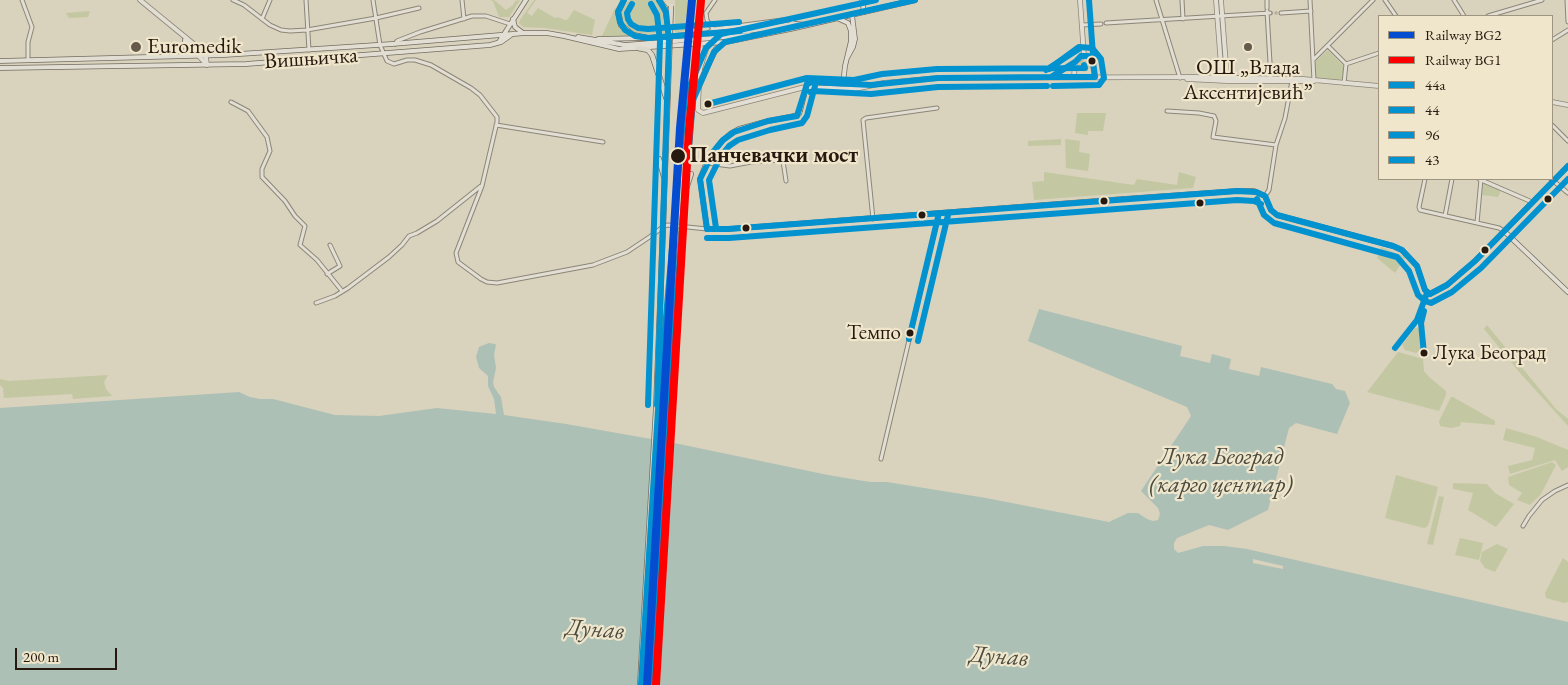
<!DOCTYPE html>
<meta charset="utf-8">
<style>
body{margin:0}
#map{position:relative;width:1568px;height:685px;overflow:hidden;background:#d9d2bc;font-family:"EB Garamond",serif}
canvas{display:block}
.legend{position:absolute;left:1378px;top:15px;width:175px;height:165px;box-sizing:border-box;background:#efe6cb;border:1px solid #9f9480;margin:0;padding:6px 9px;list-style:none;font-size:15px;color:#27190f}
.legend li{display:flex;align-items:center;gap:10px;height:25px}
.legend b{width:25px;border:1px solid #9f9480}
.scale{position:absolute;left:15px;top:648px;width:102px;height:22px;box-sizing:border-box;border:2px solid #27190f;border-top:0;padding-left:6px;font-size:15px;line-height:18px;white-space:nowrap;color:#27190f;-webkit-text-stroke:4px #efe6cb;paint-order:stroke}
</style>
<div id="map">
<canvas width="1568" height="685"></canvas>
<ul class="legend">
<li><b style="height:6px;background:#044cd0"></b>Railway BG2</li>
<li><b style="height:6px;background:#f00"></b>Railway BG1</li>
<li><b style="height:6px;background:#0292d0"></b>44a</li>
<li><b style="height:6px;background:#0292d0"></b>44</li>
<li><b style="height:6px;background:#0292d0"></b>96</li>
<li><b style="height:6px;background:#0292d0"></b>43</li>
</ul>
<div class="scale">200 m</div>
</div>
<script>
const c = document.querySelector('canvas').getContext('2d');
c.lineJoin = 'round';
function fillPath(path, color) {
  c.fillStyle = color;
  c.fill(path, 'evenodd');
}
function poly(rows) {
  const path = new Path2D();
  for (const r of rows) {
    if (r.length === 3) {
      path.moveTo(r[0] + r[2], r[1]);
      path.arc(r[0], r[1], r[2], 0, 2 * Math.PI);
      continue;
    }
    path.moveTo(r[0], r[1]);
    for (let i = 2; i < r.length; i += 2) path.lineTo(r[i], r[i + 1]);
  }
  return path;
}
function stroke(path, color, width, dash) {
  c.strokeStyle = color;
  c.lineWidth = width;
  c.lineCap = dash ? 'butt' : 'round';
  c.setLineDash(dash || []);
  c.stroke(path);
}
function drawText(font, color, halo, rows, align = 'center') {
  c.font = font + ' "EB Garamond",serif';
  c.lineWidth = 4.5;
  c.setLineDash([]);
  c.textBaseline = 'middle';
  c.strokeStyle = halo;
  c.fillStyle = color;
  for (const [text, x, y, turn = 0] of rows) {
    c.save();
    c.translate(x, y);
    c.rotate((+turn || 0) * Math.PI / 180);
    c.textAlign = isNaN(turn) ? turn : align;
    if (halo) c.strokeText(text, 0, 0);
    c.fillText(text, 0, 0);
    c.restore();
  }
}
fillPath(poly([
 [490,0,494,0,506,10,513,5,515,1,520,0,509,17,499,17,493,1],
 [534,0,536,0,527,13,532,16,538,8,555,18,558,17,565,20,567,20,574,10,595,20,592,35,545,28,523,27,519,23,520,20],
 [629,0,657,0,664,12,665,33,641,34,633,32,626,28,623,24,621,14,624,6],
 [675,0,701,0,699,30,675,32],
 [618,6,617,16,619,25,624,32,632,37,602,36,615,8],
 [90,11,88,17,69,18,66,13],
 [1328,50,1343,66,1343,80,1316,78,1315,62],
 [1084,66,5.5],
 [1077,113,1106,113,1103,131,1088,131,1088,135,1075,133],
 [1061,139,1061,145,1028,146,1028,141],
 [1065,139,1080,141,1079,152,1090,154,1088,171,1066,168],
 [1044,172,1134,185,1137,179,1177,185,1179,172,1196,177,1193,188,1034,200,1032,182,1044,181],
 [1483,182,1501,190,1498,197,1482,195],
 [1381,247,1406,257,1395,273,1377,258],
 [1487,325,1556,409,1568,419,1568,426,1520,373,1484,329],
 [1415,328,1418,328,1420,330,1421,347,1420,350,1416,353,1405,350,1402,345],
 [1398,352,1423,359,1424,371,1429,377,1446,391,1446,395,1439,411,1367,392],
 [108,375,104,382,106,389,112,396,73,399,72,394,4,398,3,388,0,385,0,379,9,381],
 [1451,397,1453,397,1495,421,1495,425,1461,422,1460,426,1451,428,1440,426,1439,421],
 [1506,428,1537,437,1568,450,1568,467,1562,471,1555,460,1510,474,1508,466,1532,460,1535,448,1503,440],
 [1552,462,1556,465,1541,494,1530,505,1517,500,1522,493,1509,485,1508,477],
 [1396,475,1438,487,1429,523,1427,527,1424,528,1385,518],
 [1453,483,1487,484,1495,493,1514,504,1496,527,1468,510,1473,493,1453,489],
 [1439,496,1444,497,1433,545,1427,544],
 [1460,538,1483,543,1479,560,1455,555],
 [1497,544,1508,549,1495,572,1485,568,1480,561,1482,552],
 [1563,558,1568,562,1568,602,1564,603,1546,598,1545,593]
]), '#c3c8a3');
fillPath(poly([
 [1039,309,1182,346,1180,356,1210,363,1212,354,1231,359,1229,369,1259,376,1261,367,1332,384,1336,389,1345,391,1350,403,1337,434,1296,423,1289,428,1268,510,1228,530,1209,525,1177,538,1174,543,1174,549,1178,553,1203,546,1224,546,1247,549,1568,622,1568,685,0,685,0,408,239,392,250,397,260,399,273,399,335,415,379,416,437,408,496,414,494,399,488,386,488,376,479,368,476,357,479,347,489,343,495,344,496,345,494,355,496,368,493,382,494,387,501,397,504,415,566,424,674,443,828,475,870,482,887,482,986,498,1109,522,1128,513,1138,513,1147,519,1153,521,1158,520,1160,514,1158,508,1141,491,1191,416,1187,407,1028,341]
]), '#acc0b6');
fillPath(poly([
 [652,438,668,440,653,685,637,685],
 [1253,559,1283,566,1283,569,1253,563]
]), '#d9d2bc');
stroke(poly([
 [1270,13,1281,13]
]), '#b5ad99', 3, [3, 1.5]);
const minor = poly([
 [22,0,32,27,28,42,28,60],
 [233,0,244,5,270,25,281,30,290,31,307,30,376,18,419,8],
 [306,0,309,50],
 [373,0,380,45,387,61,394,64,407,60,415,60,431,65,471,88,480,95,497,117,497,122,482,186,456,253,458,262,481,279,487,282,497,283,593,265,627,252,651,236,664,226,668,225,707,229],
 [462,0,464,19],
 [1156,0,1180,78],
 [1182,0,1183,19],
 [1267,0,1267,8],
 [1310,0,1314,81],
 [1385,0,1396,16],
 [1454,0,1464,16],
 [1567,0,1568,22],
 [1267,11,1271,80],
 [1281,13,1311,11],
 [1488,16,1542,0],
 [262,19,270,0],
 [1106,23,1270,13],
 [1082,25,1101,24],
 [713,29,707,20,706,13,715,0],
 [708,33,714,29,782,20,788,20,794,23],
 [1552,40,1568,30],
 [395,44,397,41,420,32,472,16,486,16,510,24],
 [1328,46,1346,64,1344,83],
 [1314,59,1373,0],
 [1346,64,1379,53],
 [231,102,248,111,267,137,270,151,262,169,262,177,285,201,295,216,305,226,300,245,317,260,342,291],
 [1167,111,1199,113,1214,116,1216,121,1213,137,1276,145],
 [496,125,603,142],
 [1552,125,1568,141],
 [783,161,786,181],
 [707,163,730,166,751,162,797,159],
 [1425,179,1419,207,1420,210,1499,228,1504,231],
 [1479,179,1532,202],
 [1551,179,1568,193],
 [1265,196,1269,190,1276,145,1285,118,1292,81],
 [1445,216,1452,179],
 [873,219,863,120,866,118,937,108],
 [1477,223,1481,179],
 [327,274,340,266,330,245],
 [316,303,335,296,348,288,389,257,402,245,409,236,417,233,437,221,481,186],
 [881,459,939,213],
 [1523,526,1529,516,1542,500,1555,491,1568,485]
]);
const tertiary = poly([
 [140,0,201,50,206,58,207,65],
 [1080,0,1084,56],
 [1216,0,1222,79],
 [1221,0,1227,78],
 [185,41,207,65],
 [700,43,702,56],
 [708,43,700,69,698,104,698,110,703,113,805,87,855,89,883,83,938,78,1194,77,1303,79,1379,86],
 [1084,56,1088,56,1092,60,1095,77],
 [1052,77,1075,62],
 [1074,77,1075,62,1084,56],
 [1187,79,1227,81,1314,81],
 [843,84,869,85],
 [1552,102,1568,105]
]);
const secondary = poly([
 [862,0,864,12],
 [513,19,515,27,523,33],
 [578,37,625,45,750,35],
 [598,39,646,38],
 [499,42,526,0],
 [181,55,187,49,185,40],
 [847,58,853,47,855,39,852,15],
 [0,61,224,55,392,44,525,33,547,33,564,36,619,49,725,42],
 [0,68,246,64,490,45,501,42,511,35],
 [807,84,812,82,843,84,845,66,851,41,851,31,848,23,837,18],
 [800,111,799,114,794,116,768,121,739,129,730,134,721,142,708,159,700,179,707,229,728,229,1122,199,1237,191,1254,191,1265,196,1271,210,1277,215,1393,246,1402,250,1417,266,1425,290,1430,294,1447,285,1475,261,1568,166],
 [1504,231,1568,292]
]);
const primary = poly([
 [624,0,618,12,621,25,633,35,648,38,747,31,794,24,804,25],
 [659,0,665,8],
 [638,48,648,50,652,55,667,100],
 [709,63,716,49,725,42,794,28,915,0],
 [659,159,664,177],
 [686,189,691,174],
 [640,685,656,410,661,281],
 [650,685,667,411,677,282]
]);
stroke(minor, '#8c8678', 5);
stroke(tertiary, '#8c8678', 5.5);
stroke(secondary, '#736d61', 5.5);
stroke(primary, '#736d61', 6);
stroke(minor, '#e2ded3', 3);
stroke(tertiary, '#e2ded3', 4);
stroke(secondary, '#e2ded3', 4);
stroke(primary, '#dcd8cb', 4.5);
const secondaryBridge = poly([
 [800,111,807,84]
]);
const primaryBridge = poly([
 [665,8,668,25],
 [694,96,709,63],
 [661,281,671,6],
 [677,282,701,4]
]);
stroke(secondaryBridge, '#736d61', 5.5, []);
stroke(primaryBridge, '#736d61', 6, []);
stroke(secondaryBridge, '#e2ded3', 4);
stroke(primaryBridge, '#dcd8cb', 4.5);
stroke(poly([
 [1081,56,1088,56,1093,62,1095,77,1051,77,1075,62,1081,56],
 [807,84,812,82,871,85,938,78,1051,77],
 [1265,196,1271,210,1277,215,1393,246,1402,250,1417,266,1425,290,1430,294,1447,285,1475,261,1568,166],
 [707,229,728,229,1237,191,1256,192,1265,196],
 [707,229,700,179,714,151,723,140,734,132,768,121,797,116,807,84],
 [1424,311,1421,323,1424,354],
 [909,339,939,213],
 [1395,348,1417,320,1427,293]
]), '#0292d0', 6);
stroke(poly([
 [1049,69,1079,47,1092,48,1101,59,1104,78,1099,85,1053,86],
 [810,92,813,91,871,94,938,87,1047,86],
 [1257,199,1264,215,1274,223,1397,257,1409,271,1418,295,1425,301,1431,303,1452,292,1481,268,1568,179],
 [716,228,709,180,721,156,729,146,738,140,770,130,802,123,807,116,815,86],
 [707,238,729,238,1237,200,1254,201,1261,204],
 [918,341,948,215]
]), '#0292d0', 6);
stroke(poly([
 [1089,0,1093,55],
 [632,4,627,13,628,19,631,24,638,28,648,29,739,22],
 [1046,70,1079,49],
 [708,104,807,78,854,80,882,74,937,69,1085,68,1084,65],
 [648,405,660,41,657,15,651,4],
 [641,684,658,410,685,97,706,48,721,34,876,0]
]), '#0292d0', 6);
stroke(poly([
 [624,0,618,12,620,22,625,30,635,36,648,38,740,31],
 [657,405,669,41,666,12,659,0],
 [650,685,667,411,693,100,714,52,725,42,915,0]
]), '#0292d0', 6);
stroke(poly([
 [647,685,680,128,692,0]
]), '#044cd0', 8);
stroke(poly([
 [656,685,689,129,701,1]
]), '#f00', 8);
for (const [x, y, r, color] of [
 [136,47,6,"#655a4c"],
 [1248,47,5,"#655a4c"],
 [1092,61,4.5,"#27190f"],
 [708,104,4.5,"#27190f"],
 [678,156,8,"#27190f"],
 [1548,199,4.5,"#27190f"],
 [1104,201,4.5,"#27190f"],
 [1200,203,4.5,"#27190f"],
 [922,215,4.5,"#27190f"],
 [746,228,4.5,"#27190f"],
 [1485,250,4.5,"#27190f"],
 [910,333,4.5,"#27190f"],
 [1424,353,4.5,"#27190f"]
]) {
  const dot = new Path2D();
  dot.arc(x, y, r, 0, 2 * Math.PI);
  c.fillStyle = color;
  c.fill(dot);
  stroke(dot, '#efe6cb', 2);
}
drawText('21px', '#27190f', '#efe6cb', [
 ["Темпо",901,333],
 ["Лука Београд",1433,353,"left"]
], 'right');
drawText('22px', '#27190f', '#efe6cb', [
 ["Euromedik",147,47],
 ["ОШ „Влада",1248,68,"center"],
 ["Аксентијевић”",1248,93,"center"]
], 'left');
drawText('22px', '#27190f', '#efe6cb', [
 ["Вишњичка",311,59,-4]
]);
drawText('bold 22px', '#27190f', '#efe6cb', [
 ["Панчевачки мост",690,156]
], 'left');
drawText('italic 24px', '#494940', '#efe6cb', [
 ["Лука Београд",1221,457],
 ["(карго центар)",1221,485],
 ["Дунав",595,630,4],
 ["Дунав",999,657,4]
]);
</script>
